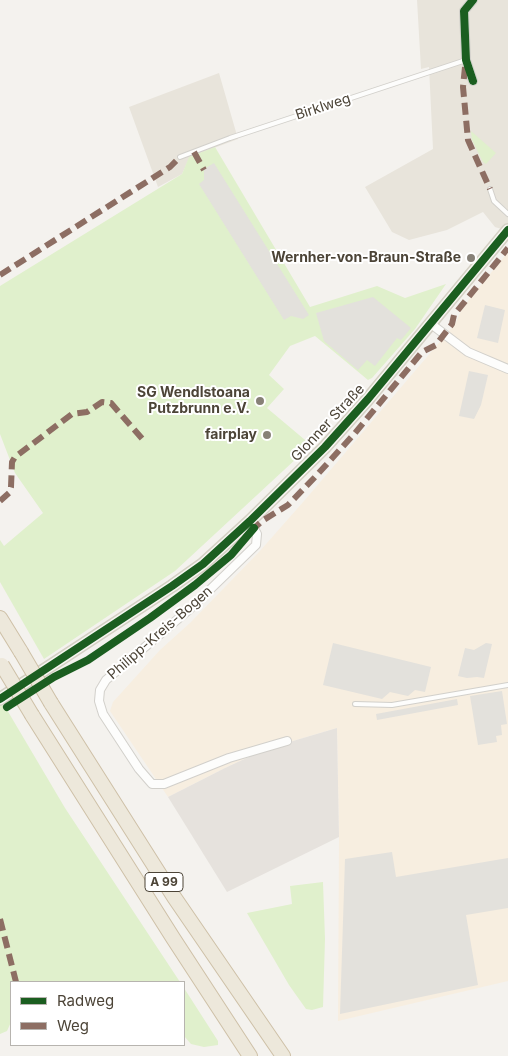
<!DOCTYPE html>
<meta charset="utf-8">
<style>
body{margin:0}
#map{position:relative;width:508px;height:1056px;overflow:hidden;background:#f4f2ee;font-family:Inter,sans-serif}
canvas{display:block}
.legend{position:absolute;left:10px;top:981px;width:175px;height:65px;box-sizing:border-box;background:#fff;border:1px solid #b7b4af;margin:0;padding:6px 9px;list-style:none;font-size:15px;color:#4c4437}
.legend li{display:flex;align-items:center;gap:10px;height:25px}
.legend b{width:25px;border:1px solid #b7b4af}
</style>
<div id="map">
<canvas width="508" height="1056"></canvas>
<ul class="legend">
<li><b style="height:6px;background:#1b5e20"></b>Radweg</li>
<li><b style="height:6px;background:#8d6e63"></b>Weg</li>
</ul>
</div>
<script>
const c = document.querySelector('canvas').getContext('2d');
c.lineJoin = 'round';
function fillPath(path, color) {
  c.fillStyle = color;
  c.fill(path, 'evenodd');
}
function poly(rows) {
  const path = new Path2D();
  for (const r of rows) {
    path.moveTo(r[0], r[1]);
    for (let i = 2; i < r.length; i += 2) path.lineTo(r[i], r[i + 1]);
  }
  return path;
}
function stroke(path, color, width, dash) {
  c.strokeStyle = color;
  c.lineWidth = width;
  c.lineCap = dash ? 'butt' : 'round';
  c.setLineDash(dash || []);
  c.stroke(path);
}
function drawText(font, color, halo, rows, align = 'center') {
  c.font = font + ' Inter,sans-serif';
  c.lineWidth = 4;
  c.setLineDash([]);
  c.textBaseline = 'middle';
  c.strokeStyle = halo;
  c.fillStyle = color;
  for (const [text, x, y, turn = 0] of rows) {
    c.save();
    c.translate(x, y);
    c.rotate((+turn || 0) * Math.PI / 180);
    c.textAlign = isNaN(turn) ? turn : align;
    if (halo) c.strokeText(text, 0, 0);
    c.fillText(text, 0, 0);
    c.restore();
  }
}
fillPath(poly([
 [417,0,508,0,508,231,495,227,483,212,447,230,409,240,392,232,365,187,433,149,429,67,421,69],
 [219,73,238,139,190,157,182,174,158,187,129,107]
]), '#e8e4db');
fillPath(poly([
 [508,252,508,981,338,1021,339,837,337,728,266,749,225,768,168,797,110,711,113,702,160,650,190,623,259,552,304,501,455,324,463,307]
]), '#f7eee0');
fillPath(poly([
 [337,728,339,837,227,892,168,797,225,768,266,749]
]), '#e6e2dd');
fillPath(poly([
 [471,131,496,153,486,164,483,162,472,140],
 [215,147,310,307,377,286,405,298,446,284,415,329,372,378,368,380,315,336,290,346,269,375,284,389,267,408,311,445,175,571,44,659,0,582,0,540,4,546,43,513,15,473,0,434,0,286,182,174,189,157],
 [0,698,65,808,180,982,11,982,11,1022,7,1031,0,1034],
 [323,882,325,939,323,1007,312,1010,306,1009,289,985,247,913,292,904,290,886],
 [184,988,218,1041,218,1045,204,1047,191,1044,184,1036]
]), '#e0f0cc');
fillPath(poly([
 [214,163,309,315,303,319,291,316,284,320,199,184,204,180,204,169],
 [373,297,411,328,401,340,397,338,375,366,367,360,358,370,324,341,316,313],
 [485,305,505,310,498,343,477,338],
 [469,371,488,375,481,405,474,419,459,416],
 [333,643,431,667,425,692,415,690,408,696,390,692,382,699,323,685],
 [486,643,492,644,484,678,477,677,467,678,458,676,465,648,474,650],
 [502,691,507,724,501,725,502,735,496,736,497,742,478,745,470,696],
 [457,699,458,705,377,720,376,714],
 [392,852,396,877,508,858,508,908,466,915,478,985,340,1014,345,859]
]), '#e3e1dc');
const lane = poly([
 [180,157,230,138,466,60],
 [490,189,494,201,508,214],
 [355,704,392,705,508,685]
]);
const street = poly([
 [473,81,466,60,464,11,473,0],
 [431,324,468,352,508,369],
 [250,521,257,534,256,545,191,608,106,680,100,690,99,701,103,714,139,769,152,784,164,784,229,758,287,741]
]);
const secondary = poly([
 [0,699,172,586,203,564,250,521,325,447,368,399,508,230]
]);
const highway = poly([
 [0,618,21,652],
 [51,703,174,897,283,1056],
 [32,715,173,938,250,1056]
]);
stroke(lane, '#d2d0cb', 6);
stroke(street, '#d2d0cb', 10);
stroke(secondary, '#d4d0c4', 14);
stroke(highway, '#cec0a7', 16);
stroke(lane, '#fdfdfc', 4);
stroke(street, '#fdfdfc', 8);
stroke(secondary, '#f7f6f1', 11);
stroke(highway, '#ede8db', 14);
const highwayBridge = poly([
 [21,652,51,703],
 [2,665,32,715]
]);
stroke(highwayBridge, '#cec0a7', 16, []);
stroke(highwayBridge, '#ede8db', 14);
stroke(poly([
 [465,67,463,87,468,140,490,189],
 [194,152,204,170],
 [0,275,170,167,180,157],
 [0,501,9,493,11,487,12,462,15,457,72,414,87,412,102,402,111,403,145,442],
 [251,531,262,521,288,505,316,476,355,433,422,352,436,345,452,324,454,315,508,248],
 [0,919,16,982]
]), '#8d6e63', 6, [12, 6]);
stroke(poly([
 [473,81,466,60,464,11,473,0],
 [0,699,172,586,203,564,250,521,325,447,368,399,508,230],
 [7,707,54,677,88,660,150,618,195,585,231,555,254,528]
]), '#1b5e20', 8);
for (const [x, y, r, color] of [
 [471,258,5,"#878177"],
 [260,401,5,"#878177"],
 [267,435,5,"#878177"]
]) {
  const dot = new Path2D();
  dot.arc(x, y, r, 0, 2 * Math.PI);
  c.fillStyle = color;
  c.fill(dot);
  stroke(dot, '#fff', 2);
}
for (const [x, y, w] of [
 [164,882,38]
]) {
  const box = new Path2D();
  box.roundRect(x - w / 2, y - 9.5, w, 19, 4);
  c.fillStyle = '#fff';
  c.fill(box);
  stroke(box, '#4c4437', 1);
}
drawText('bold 12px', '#4c4437', null, [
 ["A 99",164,882]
]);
drawText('14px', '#4c4437', '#fff', [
 ["Birklweg",323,107,-18],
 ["Glonner Straße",328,423,-47],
 ["Philipp-Kreis-Bogen",160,633,-41]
]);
drawText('bold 14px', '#4c4437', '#fff', [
 ["Wernher-von-Braun-Straße",461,258],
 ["SG Wendlstoana",250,393],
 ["Putzbrunn e.V.",250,409],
 ["fairplay",257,435]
], 'right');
</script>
